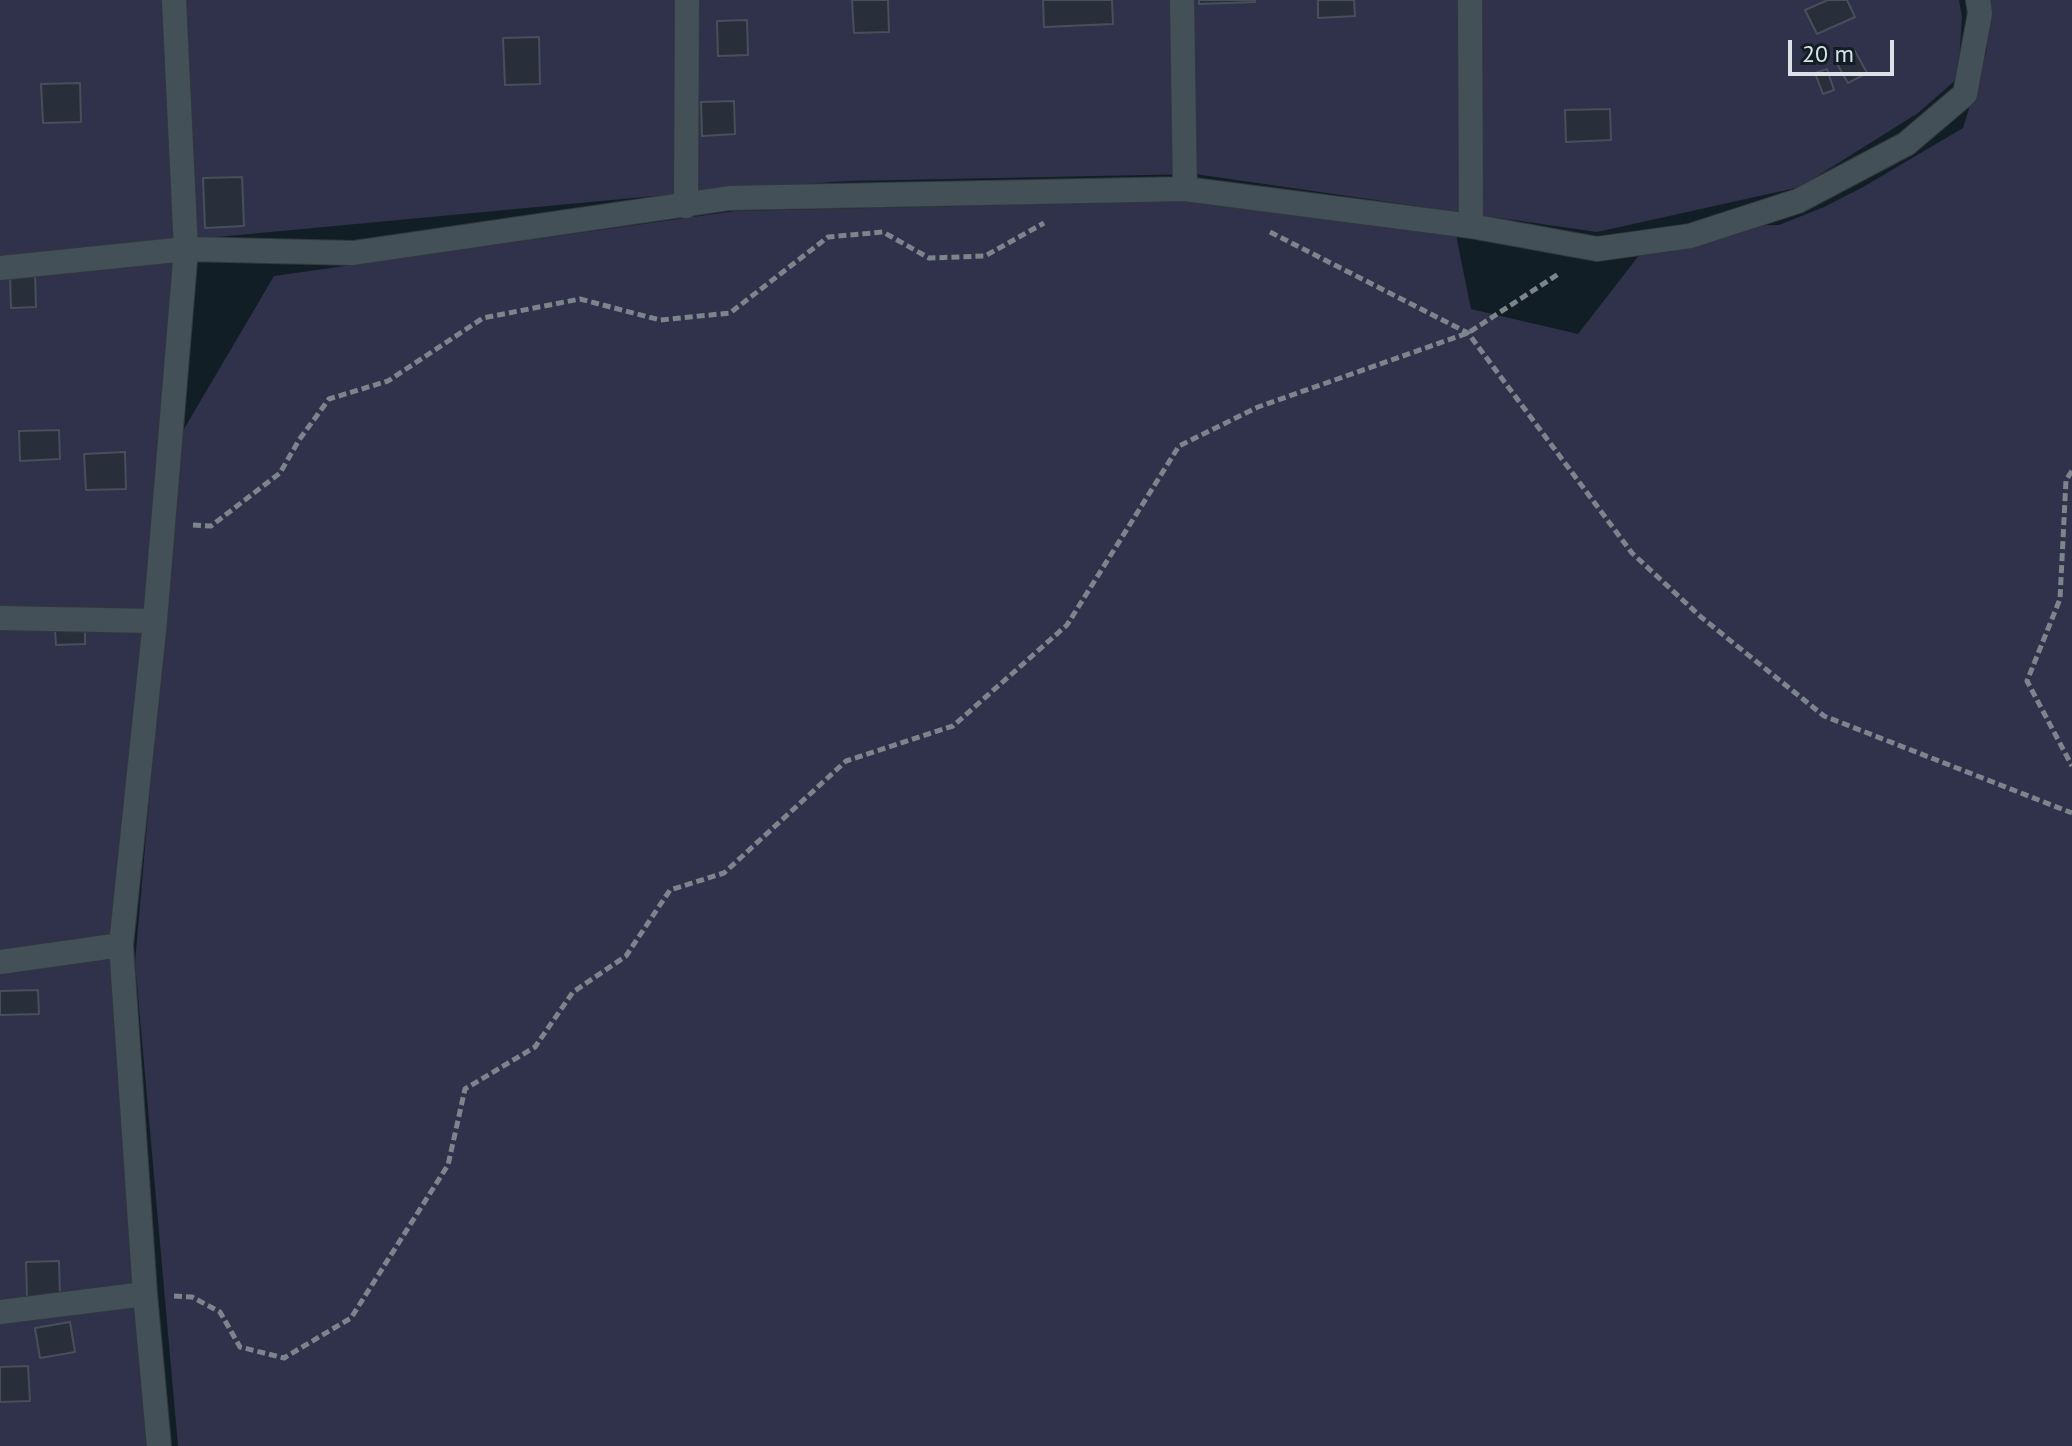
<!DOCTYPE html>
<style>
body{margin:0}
#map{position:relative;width:2072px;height:1446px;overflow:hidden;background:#121e25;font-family:"PT Sans",sans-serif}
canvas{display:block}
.scale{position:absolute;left:1788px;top:40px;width:106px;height:36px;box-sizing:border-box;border:4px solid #dae2e7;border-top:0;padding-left:10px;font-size:24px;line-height:28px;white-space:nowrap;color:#dae2e7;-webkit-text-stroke:6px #121e25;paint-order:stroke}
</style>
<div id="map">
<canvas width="2072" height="1446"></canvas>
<div class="scale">20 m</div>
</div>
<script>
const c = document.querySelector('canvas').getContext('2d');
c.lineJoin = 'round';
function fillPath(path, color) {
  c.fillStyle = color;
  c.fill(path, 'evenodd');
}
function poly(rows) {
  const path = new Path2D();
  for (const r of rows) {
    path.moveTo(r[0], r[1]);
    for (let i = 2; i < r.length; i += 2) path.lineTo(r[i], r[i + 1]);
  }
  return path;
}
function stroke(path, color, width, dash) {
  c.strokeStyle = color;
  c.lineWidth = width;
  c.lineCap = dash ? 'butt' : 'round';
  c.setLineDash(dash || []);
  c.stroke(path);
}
fillPath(poly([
 [0,0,1959,0,1962,17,1958,78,1918,113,1800,187,1597,232,1195,174,850,181,729,189,175,241,163,432,114,953,159,1446,0,1446],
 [1985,0,2072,0,2072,1446,178,1446,135,962,181,434,274,276,735,211,1189,201,1456,235,1471,309,1578,334,1654,236,1697,226,1779,225,1824,207,1863,187,1963,128,1987,50]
]), '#2f324a');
const building = poly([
 [852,0,888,0,889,32,854,33,852,0],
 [1043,0,1112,0,1113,24,1044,27,1043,0],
 [1199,0,1255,0,1255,2,1199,4,1199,0],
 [1318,0,1354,0,1355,16,1318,18,1318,0],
 [1828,0,1847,0,1855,17,1817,34,1805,10,1828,0],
 [747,20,748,55,718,56,717,21,747,20],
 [539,37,540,84,505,85,503,38,539,37],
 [1855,51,1867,73,1848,83,1836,62,1855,51],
 [1827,69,1834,90,1823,94,1815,73,1827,69],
 [80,83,81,122,43,123,41,84,80,83],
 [734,101,735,134,702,136,701,102,734,101],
 [1610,109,1611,140,1566,142,1565,110,1610,109],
 [242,177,244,226,205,228,203,178,242,177],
 [35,274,36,307,11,308,10,275,35,274],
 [59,430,60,459,20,461,19,431,59,430],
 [125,452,126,489,86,490,84,454,125,452],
 [85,629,85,644,56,645,55,630,85,629],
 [38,990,39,1014,0,1015,0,991,38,990],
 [59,1261,60,1296,27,1297,26,1262,59,1261],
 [70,1322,75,1352,40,1358,35,1328,70,1322],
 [28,1366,30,1401,0,1402,0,1367,28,1366]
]);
fillPath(building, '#282f3a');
stroke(building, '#474f5b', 2);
const minor = poly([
 [1182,0,1185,189],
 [1470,0,1471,226],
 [686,206,687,0],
 [0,268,186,249,353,253,730,198,1185,189,1471,226,1597,249,1690,236,1798,201,1906,144,1965,94,1980,13,1978,0],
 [0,618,155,621],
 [0,962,121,945],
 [0,1312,145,1294],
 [159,1446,145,1294,121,945,155,621,186,249,174,0]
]);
stroke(minor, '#31383e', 26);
stroke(poly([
 [1270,232,1468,333,1632,553,1701,617,1824,716,2072,813],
 [2072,471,2066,480,2060,599,2027,681,2072,766],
 [193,525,211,526,280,473,299,440,329,399,388,381,483,318,580,299,660,320,730,313,828,237,883,232,929,258,985,256,1044,223],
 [174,1296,192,1297,220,1312,240,1347,284,1358,351,1318,448,1165,465,1089,535,1047,573,992,626,956,670,890,724,873,846,761,953,726,1067,625,1179,446,1258,407,1468,333,1560,273]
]), '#7b858b', 5, [8, 4]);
stroke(minor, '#435058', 24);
</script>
